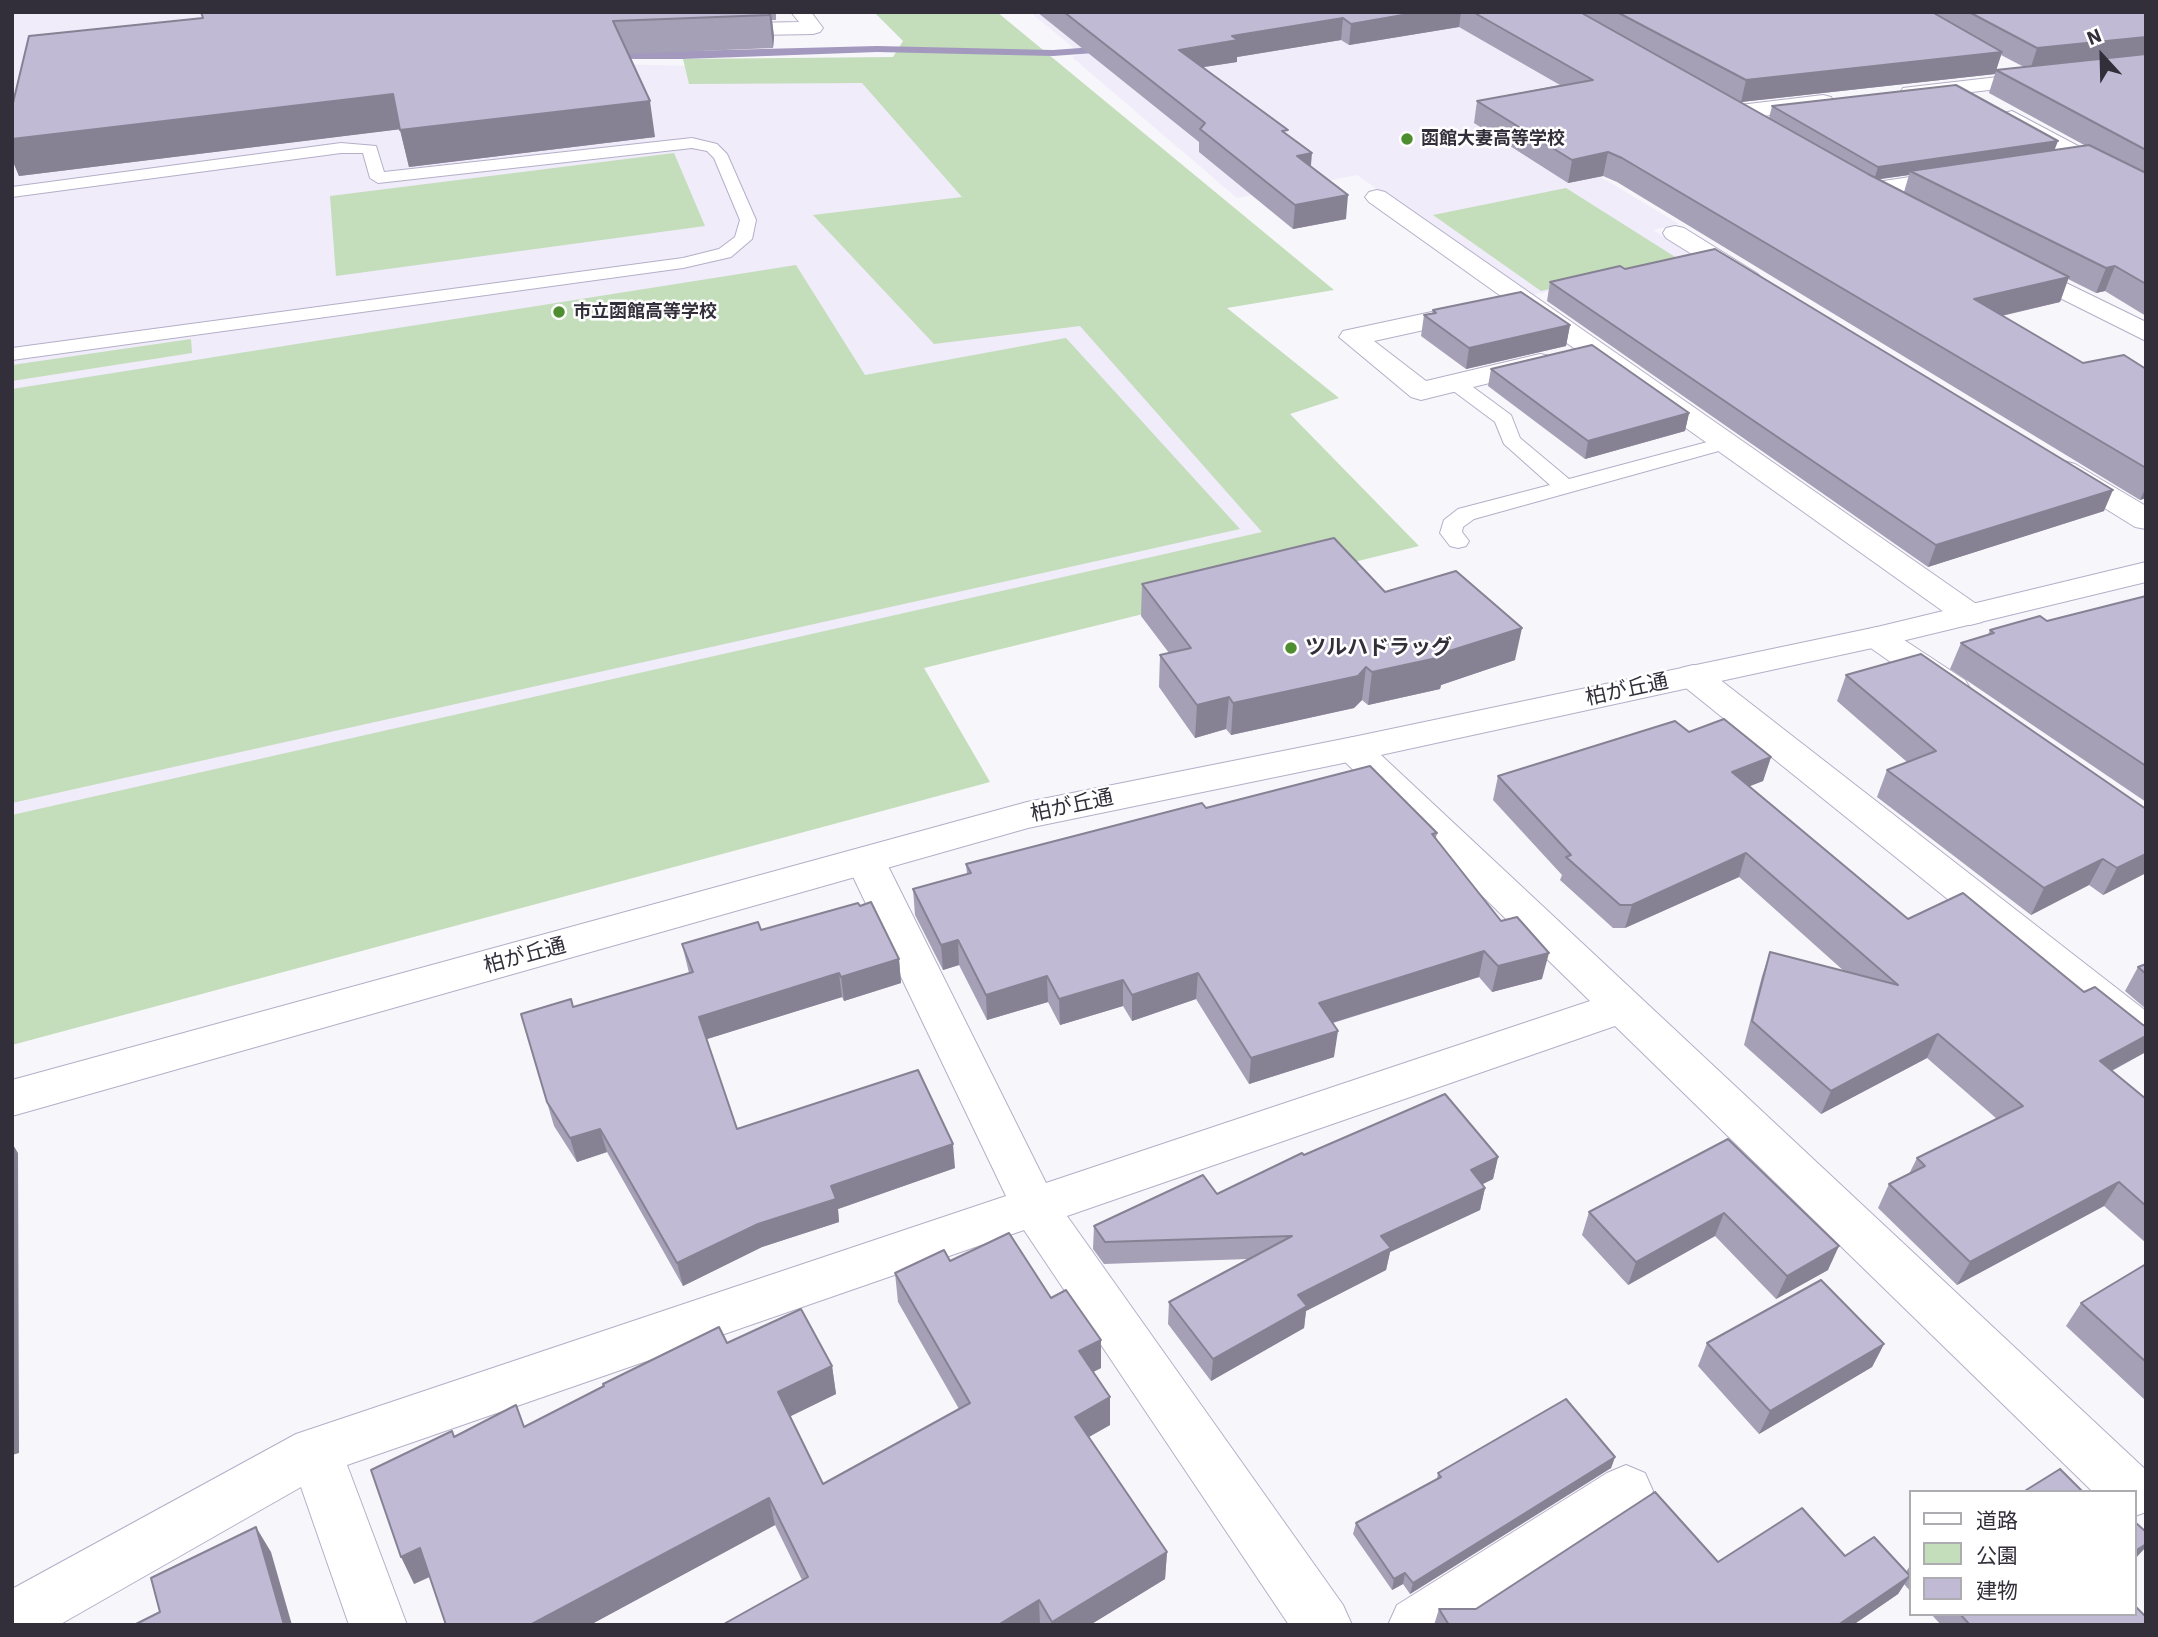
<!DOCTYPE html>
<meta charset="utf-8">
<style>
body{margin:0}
#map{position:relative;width:2158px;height:1637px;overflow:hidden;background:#f7f6fb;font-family:"IBM Plex Sans","Noto Sans JP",sans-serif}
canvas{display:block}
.frame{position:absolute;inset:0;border:14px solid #322f3a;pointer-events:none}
.legend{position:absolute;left:1909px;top:1490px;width:228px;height:126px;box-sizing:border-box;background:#fff;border:2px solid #adacb0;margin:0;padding:9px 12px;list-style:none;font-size:21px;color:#322f3a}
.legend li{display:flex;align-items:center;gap:14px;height:35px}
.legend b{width:35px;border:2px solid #adacb0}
.north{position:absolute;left:2067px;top:21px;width:70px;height:70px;-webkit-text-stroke:5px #fff;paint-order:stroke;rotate:338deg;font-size:19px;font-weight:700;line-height:28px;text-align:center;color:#322f3a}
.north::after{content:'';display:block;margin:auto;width:24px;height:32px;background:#322f3a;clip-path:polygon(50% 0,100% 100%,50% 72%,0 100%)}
</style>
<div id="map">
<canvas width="2158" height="1637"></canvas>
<div class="frame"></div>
<ul class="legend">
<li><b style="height:9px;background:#fff"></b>道路</li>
<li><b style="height:19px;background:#c4ddbb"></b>公園</li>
<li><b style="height:19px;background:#c0bad4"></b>建物</li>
</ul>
<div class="north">N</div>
</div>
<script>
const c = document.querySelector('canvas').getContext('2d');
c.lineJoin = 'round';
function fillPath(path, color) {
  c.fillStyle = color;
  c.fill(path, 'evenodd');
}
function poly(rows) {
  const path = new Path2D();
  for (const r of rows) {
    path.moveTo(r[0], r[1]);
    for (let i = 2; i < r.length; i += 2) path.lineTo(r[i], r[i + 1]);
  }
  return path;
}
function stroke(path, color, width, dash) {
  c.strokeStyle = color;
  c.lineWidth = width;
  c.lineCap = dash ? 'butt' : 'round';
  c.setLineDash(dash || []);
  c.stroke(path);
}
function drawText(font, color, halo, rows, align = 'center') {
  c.font = font + ' "IBM Plex Sans","Noto Sans JP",sans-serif';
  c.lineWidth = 5;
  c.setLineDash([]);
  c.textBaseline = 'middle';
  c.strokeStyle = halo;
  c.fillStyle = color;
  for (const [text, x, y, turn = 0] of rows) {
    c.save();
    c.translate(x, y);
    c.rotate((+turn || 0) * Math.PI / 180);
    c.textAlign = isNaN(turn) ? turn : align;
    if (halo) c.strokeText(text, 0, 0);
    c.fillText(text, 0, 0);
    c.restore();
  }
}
fillPath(poly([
 [12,12,227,12,334,57,889,71,1323,553,907,659,12,1015],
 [1030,12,1541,12,1720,112,1566,156,1679,224,1653,230,1694,256,1529,296,1357,175,1237,198,1072,57,1081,54]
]), '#f0ecfa');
fillPath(poly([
 [874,12,997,12,1334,290,1227,308,1339,398,1290,414,1419,546,924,668,990,782,12,1045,12,815,1262,532,1080,326,934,344,813,215,962,197,862,83,689,84,683,59,893,57,903,41],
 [674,153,705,226,336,276,330,196],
 [1566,188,1680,260,1541,291,1433,215],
 [796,265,865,375,1066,338,1240,529,12,803,12,389],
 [191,339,192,353,12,381,12,365]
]), '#c4ddbb');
fillPath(poly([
 [877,46,1053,50,1108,46,1112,49,1108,52,1053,56,877,52,683,59,610,59,606,56,610,53,877,46]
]), '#a399be');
const lane = poly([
 [692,138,717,144,727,154,756,220,752,239,731,257,683,268,12,360,12,348,683,258,719,249,735,237,740,220,714,158,707,151,692,148,378,183,370,178,363,153,341,153,12,197,12,187,341,143,376,146,384,172,692,138],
 [1455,377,1462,379,1511,415,1520,438,1569,479,1726,437,1733,439,1736,443,1733,447,1474,519,1463,527,1462,532,1469,541,1466,546,1458,548,1450,546,1440,533,1444,520,1458,509,1550,485,1504,444,1495,422,1448,387,1445,383,1448,379,1455,377]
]);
const street = poly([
 [623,12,643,12,651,25,799,22,791,12,811,12,823,28,820,32,813,34,645,37,638,35,623,12],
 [2146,60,2146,72,1911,99,1903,98,1900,93,1903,88,1911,87,2146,60],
 [1706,89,1740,105,1823,95,1831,97,1834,102,1831,107,1823,109,1737,119,1698,100,1695,95,1698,90,1706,89],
 [2012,111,2146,182,2146,199,2004,123,2001,118,2004,113,2012,111],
 [1957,170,1965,172,1969,177,1965,182,1870,197,1862,195,1858,190,1862,185,1870,183,1957,170],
 [1377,190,1385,192,1982,608,1987,615,1982,622,1970,625,1958,622,1369,202,1365,197,1369,192,1377,190],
 [1675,226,1684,228,1758,274,1762,279,1758,284,1749,287,1740,284,1666,238,1663,233,1666,228,1675,226],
 [1474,303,1483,305,1487,311,1483,317,1374,341,1426,381,1540,354,1550,356,1554,362,1550,368,1421,400,1411,397,1339,337,1343,331,1474,303],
 [2064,461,2075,464,2146,506,2146,529,2135,527,2053,476,2049,470,2053,464,2064,461],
 [1877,627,1889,630,1965,680,1970,688,1965,696,1952,699,1939,696,1865,644,1860,637,1865,630,1877,627],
 [1693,665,1705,668,2146,1011,2146,1051,2131,1047,1681,684,1675,676,1681,668,1693,665],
 [1353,737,1366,741,2146,1470,2146,1512,2135,1516,2135,1492,2093,1492,1615,1026,1067,1216,1343,1605,1352,1625,1289,1625,1024,1230,347,1465,407,1625,349,1625,301,1487,59,1625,12,1625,12,1589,296,1434,1006,1196,846,862,852,852,866,848,880,852,886,862,1046,1183,1590,1001,1340,757,1335,749,1340,741,1353,737],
 [1626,1465,1645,1473,1653,1491,1645,1509,1469,1625,1388,1625,1397,1605,1607,1473,1626,1465]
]);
const secondary = poly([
 [2017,259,2146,322,2146,341,2008,272,2004,267,2008,262,2017,259],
 [2146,562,2146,582,1877,647,1353,761,1028,828,12,1116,12,1080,1027,802,1353,737,1877,627,2146,562]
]);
stroke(lane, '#b4afc8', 2);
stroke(street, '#b4afc8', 2);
stroke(secondary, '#b4afc8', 2);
fillPath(lane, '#fff');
fillPath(street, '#fff');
fillPath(secondary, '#fff');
fillPath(poly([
 [201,12,776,12,776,20,772,20,774,37,773,48,628,54,655,137,409,167,400,129,19,176,12,159,12,107,203,18],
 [1037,12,2146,12,2146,316,2105,291,2096,293,2068,279,2060,302,2002,316,2083,363,2146,369,2146,498,2140,500,1617,182,1603,176,1568,183,1474,123,1477,101,1560,85,1459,27,1349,45,1341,40,1237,57,1237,62,1203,67,1288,136,1311,167,1346,219,1293,229,1199,152,1199,142],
 [2001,55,2024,67,1996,70],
 [1995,74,1989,93,2086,146,2054,150,1772,106,1769,118,1741,102],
 [1909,175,1904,192,1879,179],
 [1625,269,2104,511,1928,567,1547,301,1550,282],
 [1433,310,1570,325,1566,346,1466,369,1421,336,1424,315,1432,314],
 [1491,369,1689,413,1685,431,1585,459,1488,386],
 [1142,584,1385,592,1515,660,1441,685,1440,689,1368,705,1362,700,1354,708,1231,735,1226,729,1195,738,1159,687,1160,655,1169,653,1141,616],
 [2146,596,2146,802,1950,669,1961,643,1988,635,1990,630,2047,621],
 [1846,675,2146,873,2103,895,2089,885,2031,915,1877,797,1887,770,1907,762,1837,701],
 [1689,732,1771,757,1763,781,1749,786,1908,919,2144,1053,2112,1071,2146,1099,2146,1243,2104,1206,1957,1285,1878,1208,1889,1184,1909,1174,1917,1158,1997,1119,1927,1058,1821,1114,1744,1045,1762,976,1770,952,1845,972,1739,877,1625,928,1613,928,1560,880,1562,875,1493,800,1498,776],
 [1206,808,1437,833,1436,838,1542,979,1492,992,1479,977,1333,1023,1334,1057,1249,1084,1196,999,1132,1021,1123,1006,1060,1025,1048,1002,987,1020,959,965,943,970,915,915,913,889,967,874,966,864],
 [860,906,899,959,901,983,844,1001,842,997,707,1039,737,1129,955,1168,838,1209,839,1222,762,1247,683,1286,607,1152,577,1162,554,1126,521,1014,573,1007,689,973,682,944,761,930],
 [2146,964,2146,1009,2125,991,2138,967],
 [1728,1139,1828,1270,1776,1299,1715,1236,1628,1285,1582,1235,1589,1212],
 [1304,1155,1498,1157,1493,1179,1483,1184,1485,1188,1480,1210,1390,1252,1386,1270,1306,1311,1304,1328,1211,1381,1168,1324,1169,1302,1248,1259,1104,1264,1093,1249,1094,1226,1217,1194],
 [950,1261,1051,1298,1101,1368,1093,1372,1110,1425,1088,1437,1167,1552,1165,1579,1090,1625,722,1625,802,1580,775,1525,590,1625,446,1625,430,1577,414,1584,455,1437,524,1427,727,1343,832,1366,836,1394,790,1416,823,1484,959,1409,898,1302,895,1273],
 [2146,1264,2146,1401,2066,1326,2081,1303],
 [1707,1343,1884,1344,1872,1367,1759,1434,1698,1366],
 [1615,1457,1611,1468,1410,1594,1403,1584,1392,1590,1353,1534,1356,1523,1437,1479,1438,1473],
 [1845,1556,1906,1572,1911,1564,1911,1592,1904,1584,1898,1594,1853,1625,1434,1625,1439,1609,1476,1609,1718,1562],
 [1931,1614,2135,1614,2146,1625,1941,1625]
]), '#a5a0b6');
fillPath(poly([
 [769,12,771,12,774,37,773,48],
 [1420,12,1461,12,1459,27,1349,45,1351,24],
 [1343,18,1341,40,1237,57,1237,62,1178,71,1179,50,1232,36],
 [2146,37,2146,58,2030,70,2037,48],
 [2002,52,1995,74,1741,102,1746,80],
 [393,94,402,129,19,176,12,159,12,139],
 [650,101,655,137,409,167,400,130],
 [2058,141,2053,154,1910,171,1909,175,1874,180,1878,167],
 [1608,152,1603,176,1568,183,1572,160],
 [1312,153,1310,177,1297,156],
 [1348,195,1346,219,1293,229,1295,205],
 [2115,266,2105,291,2096,293,2106,268],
 [2069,277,2060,302,1965,324,1974,299],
 [1570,325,1566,346,1466,369,1469,348],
 [1689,413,1685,431,1585,459,1588,441],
 [2146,487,2146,498,2140,500],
 [2113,490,2104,511,1928,567,1936,545],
 [1522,628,1515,660,1441,685,1440,689,1368,705,1372,672,1443,653],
 [1366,667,1362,700,1354,708,1231,735,1233,703],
 [1229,697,1226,729,1195,738,1197,705],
 [1771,757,1763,781,1725,796,1732,772],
 [1746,853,1739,877,1625,928,1632,905],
 [2146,854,2146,873,2103,895,2117,868],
 [2103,859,2089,885,2031,915,2044,888],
 [958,940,959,965,943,970,941,945],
 [1484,951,1479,977,1315,1028,1319,1003],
 [1549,953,1542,979,1492,992,1498,966],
 [899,959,901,983,844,1001,841,977],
 [839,973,842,997,704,1040,699,1017],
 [1198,973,1196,999,1132,1021,1132,995],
 [1047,976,1048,1002,987,1020,986,995],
 [1123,980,1123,1006,1060,1025,1059,999],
 [1338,1031,1334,1057,1249,1084,1251,1058],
 [1938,1034,1927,1058,1821,1114,1831,1091],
 [2146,1036,2146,1050,2144,1053,2086,1084,2100,1061],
 [600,1129,607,1152,577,1162,570,1138],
 [12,1143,18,1153,19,1453,12,1455],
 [953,1144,955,1168,838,1209,839,1222,762,1247,683,1286,677,1263,831,1186],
 [1498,1157,1493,1179,1466,1192,1471,1170],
 [2119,1182,2104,1206,1957,1285,1970,1262],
 [1485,1188,1480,1210,1390,1252,1386,1270,1306,1311,1304,1328,1211,1381,1213,1359,1298,1295,1381,1236],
 [1724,1213,1715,1236,1628,1285,1636,1262],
 [1839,1246,1828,1270,1776,1299,1787,1276],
 [1101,1340,1101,1368,1079,1379,1079,1351],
 [1884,1344,1872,1367,1759,1434,1770,1411],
 [832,1366,836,1394,783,1420,778,1392],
 [1110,1397,1110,1425,1075,1445,1075,1417],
 [1615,1457,1611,1468,1410,1594,1413,1583],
 [769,1498,775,1525,590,1625,530,1625],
 [256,1527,271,1552,292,1625,284,1625],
 [2146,1544,2146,1547,2135,1559,2135,1551],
 [420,1548,433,1575,414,1584,401,1557],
 [1167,1552,1165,1579,1090,1625,1052,1625,1052,1622],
 [1405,1573,1403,1584,1392,1590,1394,1579],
 [1910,1576,1898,1594,1853,1625,1838,1625],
 [1039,1600,1040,1625,998,1625]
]), '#868294');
const building = poly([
 [201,12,769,12,769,15,613,21,650,101,400,130,393,94,12,139,12,107,29,36,203,18,201,12],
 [1064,12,1420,12,1351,24,1343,18,1232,36,1238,40,1179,50,1288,130,1282,131,1312,153,1297,156,1348,195,1295,205,1200,129,1205,123,1064,12],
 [1473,12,1580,12,1868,174,2069,277,1974,299,2083,363,2124,355,2146,369,2146,468,1622,158,1608,152,1572,160,1477,101,1593,80,1473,12],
 [1617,12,1932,12,2002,52,1746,80,1617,12],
 [1969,12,2146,12,2146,37,2037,48,1969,12],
 [2146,54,2146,150,1996,70,2146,54],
 [1956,85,2058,141,1878,167,1772,106,1956,85],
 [2089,145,2146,173,2146,284,2115,266,2106,268,1910,171,2089,145],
 [1715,249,2113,490,1936,545,1550,282,1620,266,1625,269,1715,249],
 [1521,292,1570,325,1469,348,1424,315,1436,313,1433,310,1521,292],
 [1592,345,1689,413,1588,441,1491,369,1592,345],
 [1334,538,1385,592,1456,571,1522,628,1443,653,1446,656,1372,672,1366,667,1358,676,1233,703,1229,697,1197,705,1160,655,1191,648,1142,584,1334,538],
 [2146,596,2146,766,1961,643,1994,633,1990,630,2040,616,2047,621,2146,596],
 [1921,654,2146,809,2146,854,2117,868,2103,859,2044,888,1887,770,1936,751,1846,675,1921,654],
 [1724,719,1771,757,1732,772,1908,919,1963,893,2084,992,2095,987,2143,1025,2146,1026,2146,1036,2100,1061,2146,1099,2146,1206,2119,1182,1970,1262,1889,1184,1925,1166,1917,1158,2023,1106,1938,1034,1831,1091,1752,1021,1770,952,1898,985,1746,853,1632,905,1620,905,1566,857,1571,855,1498,776,1675,721,1689,732,1724,719],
 [1370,766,1437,833,1432,834,1501,921,1517,917,1549,953,1498,966,1484,951,1319,1003,1338,1031,1251,1058,1198,973,1132,995,1123,980,1059,999,1047,976,986,995,958,940,941,945,913,889,971,873,966,864,1202,803,1206,808,1370,766],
 [871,902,899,959,841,977,839,973,699,1017,737,1129,918,1070,953,1144,831,1186,836,1199,758,1224,677,1263,600,1129,570,1138,547,1102,521,1014,571,999,573,1007,693,972,682,944,758,922,761,930,858,903,860,906,871,902],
 [2146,964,2146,974,2138,967,2146,964],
 [1445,1094,1498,1157,1471,1170,1485,1188,1381,1236,1391,1248,1298,1295,1307,1306,1213,1359,1169,1302,1292,1236,1105,1242,1094,1226,1203,1175,1217,1194,1302,1153,1304,1155,1445,1094],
 [1728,1139,1839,1246,1787,1276,1724,1213,1636,1262,1589,1212,1728,1139],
 [1009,1233,1051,1298,1066,1290,1101,1340,1079,1351,1110,1397,1075,1417,1167,1552,1052,1622,1039,1600,998,1625,722,1625,808,1577,769,1498,530,1625,446,1625,420,1548,401,1557,371,1470,452,1431,454,1437,516,1405,524,1427,604,1386,603,1384,719,1327,727,1343,801,1309,832,1366,778,1392,823,1484,970,1403,895,1273,944,1250,950,1261,1009,1233],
 [2146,1264,2146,1362,2081,1303,2146,1264],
 [1821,1280,1884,1344,1770,1411,1707,1343,1821,1280],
 [1566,1399,1615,1457,1413,1583,1405,1573,1394,1579,1356,1523,1441,1477,1438,1473,1566,1399],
 [2060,1469,2083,1492,2023,1492,2060,1469],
 [1655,1492,1718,1562,1802,1508,1845,1556,1874,1537,1910,1576,1838,1625,1449,1625,1439,1609,1476,1609,1655,1492],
 [2135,1522,2146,1532,2146,1544,2135,1551,2135,1522],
 [256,1527,284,1625,134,1625,160,1612,151,1578,256,1527],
 [2135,1606,2146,1617,2146,1625,1970,1625,1960,1614,2135,1614,2135,1606]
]);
fillPath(building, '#c0bad4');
stroke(building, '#868294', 2);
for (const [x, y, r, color] of [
 [1407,139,7,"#4f8e30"],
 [559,312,7,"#4f8e30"],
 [1291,648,7,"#4f8e30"]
]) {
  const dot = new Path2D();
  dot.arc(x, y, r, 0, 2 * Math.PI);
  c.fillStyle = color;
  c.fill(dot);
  stroke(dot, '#fff', 2.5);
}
drawText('bold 18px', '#322f3a', '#fff', [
 ["函館大妻高等学校",1421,139],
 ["市立函館高等学校",573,312]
], 'left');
drawText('bold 21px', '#322f3a', '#fff', [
 ["ツルハドラッグ",1305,648]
], 'left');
drawText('21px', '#322f3a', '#fff', [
 ["柏が丘通",1627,690,-12],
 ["柏が丘通",1072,806,-12],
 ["柏が丘通",525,956,-15]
]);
</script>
